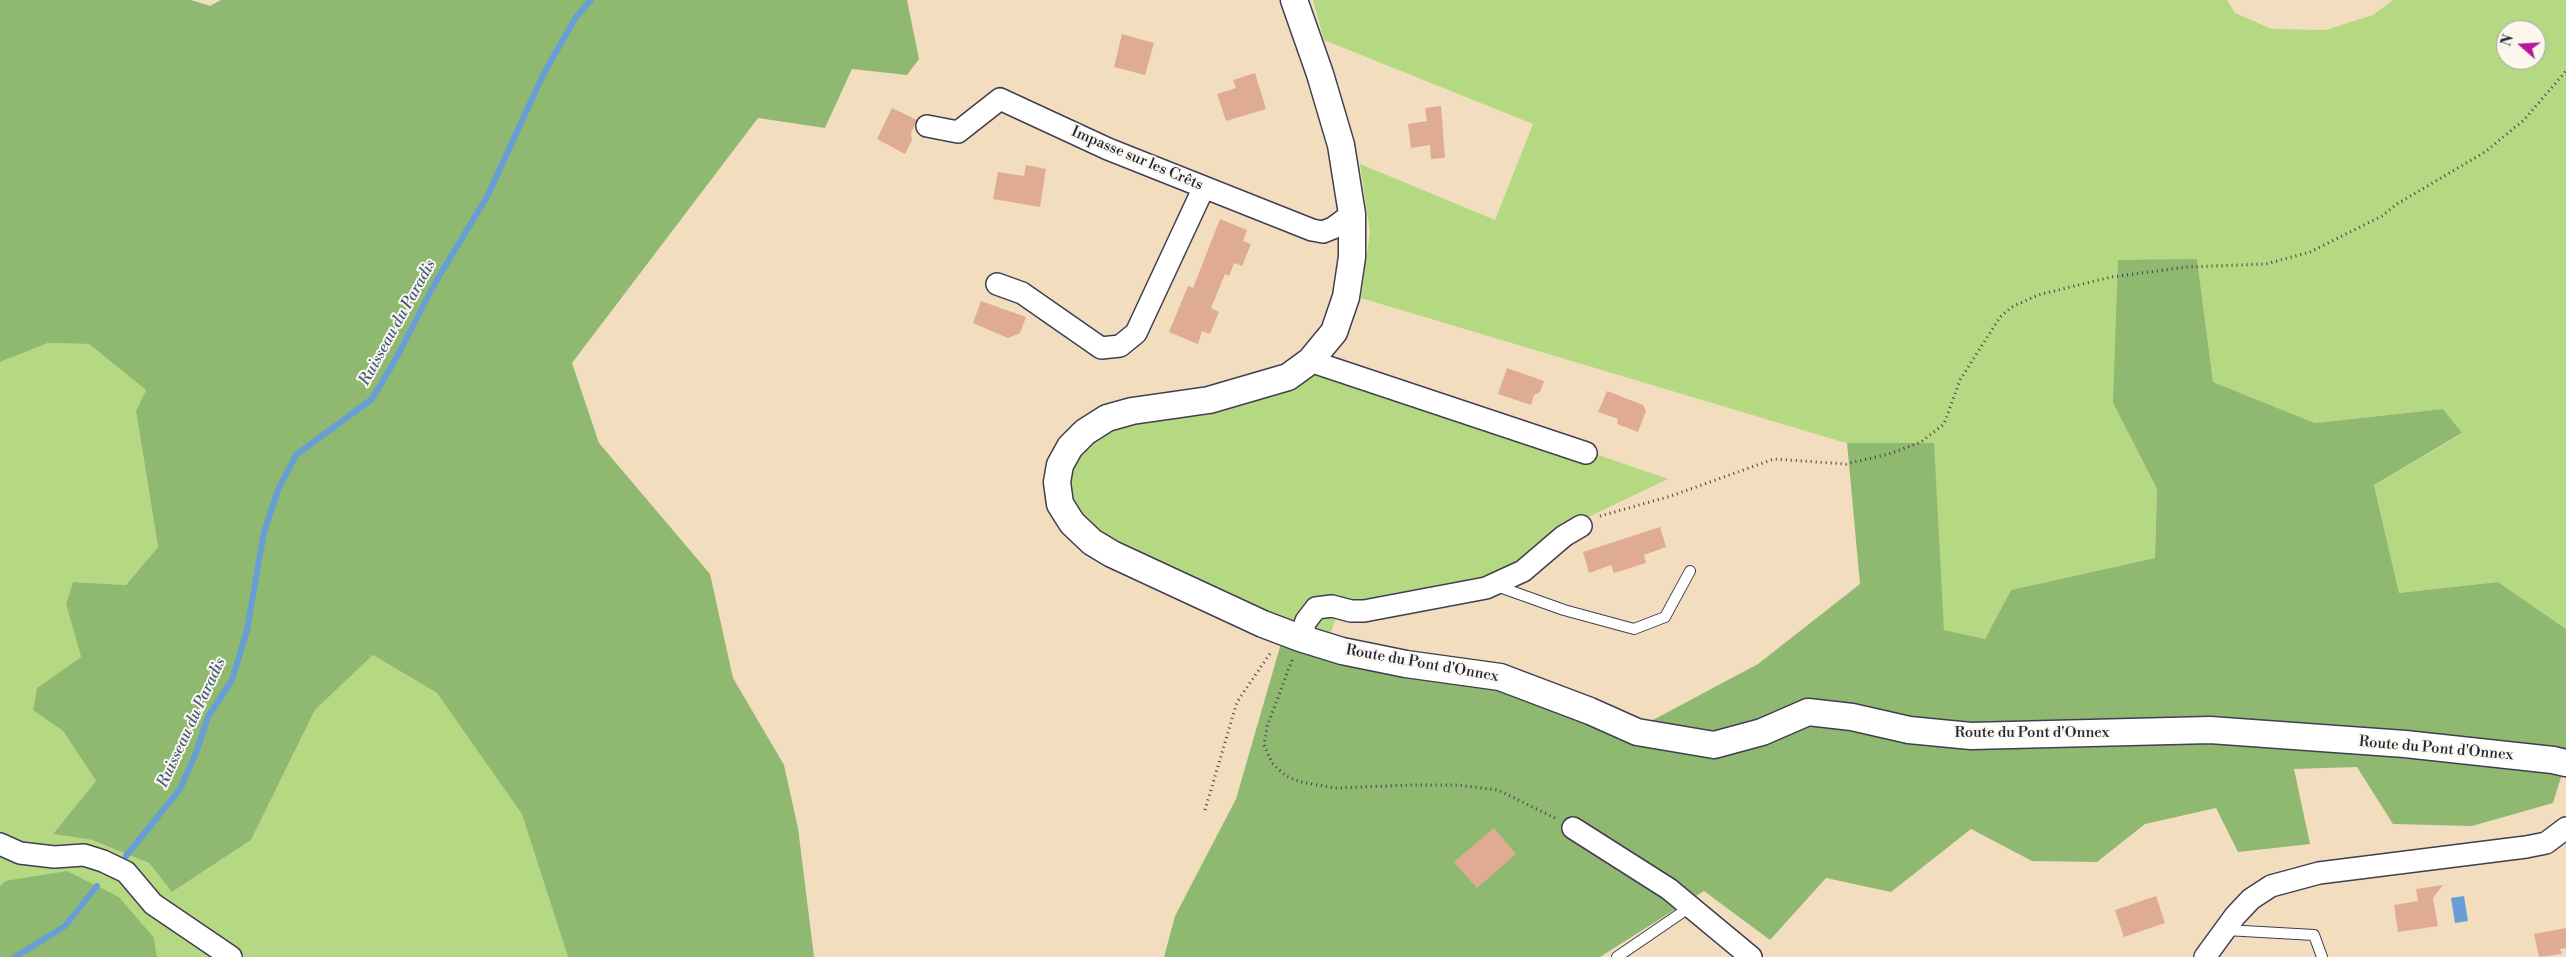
<!DOCTYPE html>
<meta charset="utf-8">
<style>
body{margin:0}
#map{position:relative;width:2566px;height:957px;overflow:hidden;background:#f3ddbf;font-family:"Libre Bodoni",serif}
canvas{display:block}
.north{position:absolute;left:2496px;top:20px;width:50px;height:50px;box-sizing:border-box;background:#fbf7ec;border:1px solid #a4a2a5;border-radius:50%;rotate:289deg;font-size:14px;font-weight:700;line-height:20px;text-align:center;color:#22223b}
.north::after{content:'';display:block;margin:auto;width:18px;height:22px;background:#b5179e;clip-path:polygon(50% 0,100% 100%,50% 72%,0 100%)}
</style>
<div id="map">
<canvas width="2566" height="957"></canvas>
<div class="north">N</div>
</div>
<script>
const c = document.querySelector('canvas').getContext('2d');
c.lineJoin = 'round';
function fillPath(path, color) {
  c.fillStyle = color;
  c.fill(path, 'evenodd');
}
function poly(rows) {
  const path = new Path2D();
  for (const r of rows) {
    path.moveTo(r[0], r[1]);
    for (let i = 2; i < r.length; i += 2) path.lineTo(r[i], r[i + 1]);
  }
  return path;
}
function stroke(path, color, width, dash) {
  c.strokeStyle = color;
  c.lineWidth = width;
  c.lineCap = dash ? 'butt' : 'round';
  c.setLineDash(dash || []);
  c.stroke(path);
}
function drawText(font, color, halo, rows, align = 'center') {
  c.font = font + ' "Libre Bodoni",serif';
  c.lineWidth = 4;
  c.setLineDash([]);
  c.textBaseline = 'middle';
  c.strokeStyle = halo;
  c.fillStyle = color;
  for (const [text, x, y, turn = 0] of rows) {
    c.save();
    c.translate(x, y);
    c.rotate((+turn || 0) * Math.PI / 180);
    c.textAlign = isNaN(turn) ? turn : align;
    if (halo) c.strokeText(text, 0, 0);
    c.fillText(text, 0, 0);
    c.restore();
  }
}
fillPath(poly([
 [1313,0,2227,0,2235,13,2272,29,2326,30,2373,15,2393,0,2566,0,2566,629,2498,582,2399,593,2374,485,2462,434,2443,409,2315,423,2213,382,2197,259,2113,403,2157,489,2155,558,2011,590,1985,639,1944,630,1933,443,1846,443,1361,298,1370,232,1360,164,1495,220,1533,124,1324,40],
 [2506,30,2536,30,2536,60,2506,60],
 [48,343,89,344,146,390,136,411,158,547,126,585,73,582,66,604,81,657,37,688,33,709,63,731,96,781,53,834,92,840,149,863,172,892,251,840,315,710,373,655,437,693,523,814,568,957,157,957,154,938,5,881,0,886,0,362],
 [1337,365,1668,479,1561,530,1505,576,1336,618,1326,646,1072,523,1060,465,1085,432]
]), '#b4d982');
fillPath(poly([
 [0,0,191,0,210,6,221,0,907,0,919,59,907,75,852,69,825,128,758,118,572,363,599,443,710,574,733,678,784,765,798,828,814,957,568,957,522,814,437,693,373,655,315,710,251,840,172,892,149,863,92,840,53,834,96,781,63,731,33,710,37,688,81,657,66,604,73,582,126,585,158,547,136,411,146,390,89,344,48,343,0,362],
 [2197,259,2213,382,2315,423,2443,409,2462,433,2374,485,2399,593,2498,582,2566,629,2566,761,2553,803,2472,826,2393,824,2357,767,2294,769,2310,844,2238,852,2216,808,2145,824,2097,862,2032,861,1971,829,1891,892,1826,878,1770,940,1704,891,1600,957,1164,957,1175,916,1236,799,1284,633,1590,711,1651,721,1758,664,1860,584,1847,443,1934,443,1944,630,1985,639,2011,590,2155,558,2157,489,2113,403,2118,260],
 [67,871,119,897,154,938,157,957,0,957,0,886,5,881]
]), '#8fb970');
fillPath(poly([
 [2464,896,2468,921,2455,923,2451,898]
]), '#679ed5');
stroke(poly([
 [126,856,180,789,196,753,208,717,232,680,247,630,264,532,278,490,296,455,372,399,398,355,435,283,488,195,543,75,576,17,591,0],
 [15,957,65,926,97,886]
]), '#679ed5', 6);
fillPath(poly([
 [1122,34,1154,43,1145,75,1114,67],
 [1255,73,1266,109,1226,121,1217,94,1236,88,1233,80],
 [1441,106,1445,158,1431,159,1430,145,1411,148,1408,124,1427,121,1425,108],
 [892,108,917,120,911,133,912,140,905,154,877,139],
 [1026,165,1046,169,1040,207,993,199,998,172,1024,176],
 [1220,219,1247,230,1243,241,1251,244,1242,266,1234,263,1229,276,1225,274,1211,308,1219,312,1210,334,1202,331,1198,344,1169,332,1188,286,1193,288],
 [981,301,1026,317,1020,333,1008,338,973,323],
 [1507,368,1544,381,1540,392,1534,395,1531,405,1498,394],
 [1607,391,1643,405,1646,411,1638,432,1617,424,1618,419,1598,412],
 [1660,527,1666,547,1644,555,1646,563,1614,573,1611,565,1589,573,1583,552],
 [1494,828,1516,854,1477,888,1454,862],
 [2443,885,2433,898,2438,926,2398,932,2394,905,2418,901,2416,889],
 [2156,896,2165,923,2124,937,2115,910],
 [2566,928,2566,948,2560,949,2562,954,2539,957,2534,934]
]), '#e0ab93');
const service = poly([
 [1494,585,1564,610,1634,629,1665,617,1690,571],
 [2226,930,2314,935,2322,957],
 [1617,957,1690,907]
]);
const minor = poly([
 [927,126,958,132,1000,99,1108,149,1312,230,1323,232,1333,228,1352,214],
 [997,284,1022,293,1101,348,1120,346,1136,333,1204,187],
 [1310,361,1586,453],
 [1300,638,1306,621,1316,608,1332,606,1351,611,1364,611,1486,588,1523,571,1564,536,1581,526],
 [1573,828,1669,889,1751,957],
 [0,844,20,853,54,857,84,855,103,861,126,872,153,904,231,957],
 [2205,957,2235,916,2251,899,2271,886,2319,873,2526,847,2546,843,2566,828]
]);
const tertiary = poly([
 [1294,0,1320,74,1341,145,1352,214,1352,257,1346,297,1334,332,1310,361,1288,377,1209,400,1132,411,1107,418,1085,432,1070,447,1060,465,1057,482,1060,504,1072,523,1092,542,1112,554,1263,624,1300,638,1342,651,1406,664,1500,677,1590,711,1637,732,1714,745,1762,732,1808,712,1852,717,1909,730,1971,736,2210,730,2405,744,2553,760,2566,763]
]);
stroke(service, '#413e4f', 12);
stroke(minor, '#413e4f', 24);
stroke(tertiary, '#413e4f', 29);
stroke(poly([
 [1600,516,1671,496,1774,459,1846,464,1889,454,1921,442,1944,424,1960,380,2000,317,2012,307,2038,295,2111,277,2188,267,2266,264,2310,252,2382,216,2397,204,2485,152,2524,120,2566,71],
 [1292,660,1267,727,1264,745,1272,763,1286,776,1301,782,1335,788,1411,785,1457,785,1498,790,1555,818],
 [1205,810,1237,702,1271,652]
]), '#413e4f', 3, [1, 4]);
stroke(service, '#fff', 10);
stroke(minor, '#fff', 21);
stroke(tertiary, '#fff', 26);
drawText('15px', '#22223b', '#fbf7ec', [
 ["Impasse sur les Crêts",1137,159,23],
 ["Route du Pont d'Onnex",1422,664,10],
 ["Route du Pont d'Onnex",2032,733],
 ["Route du Pont d'Onnex",2436,749,5]
]);
drawText('italic 16px', '#415a80', '#fbf7ec', [
 ["Ruisseau du Paradis",398,323,-61],
 ["Ruisseau du Paradis",192,723,-65]
]);
</script>
